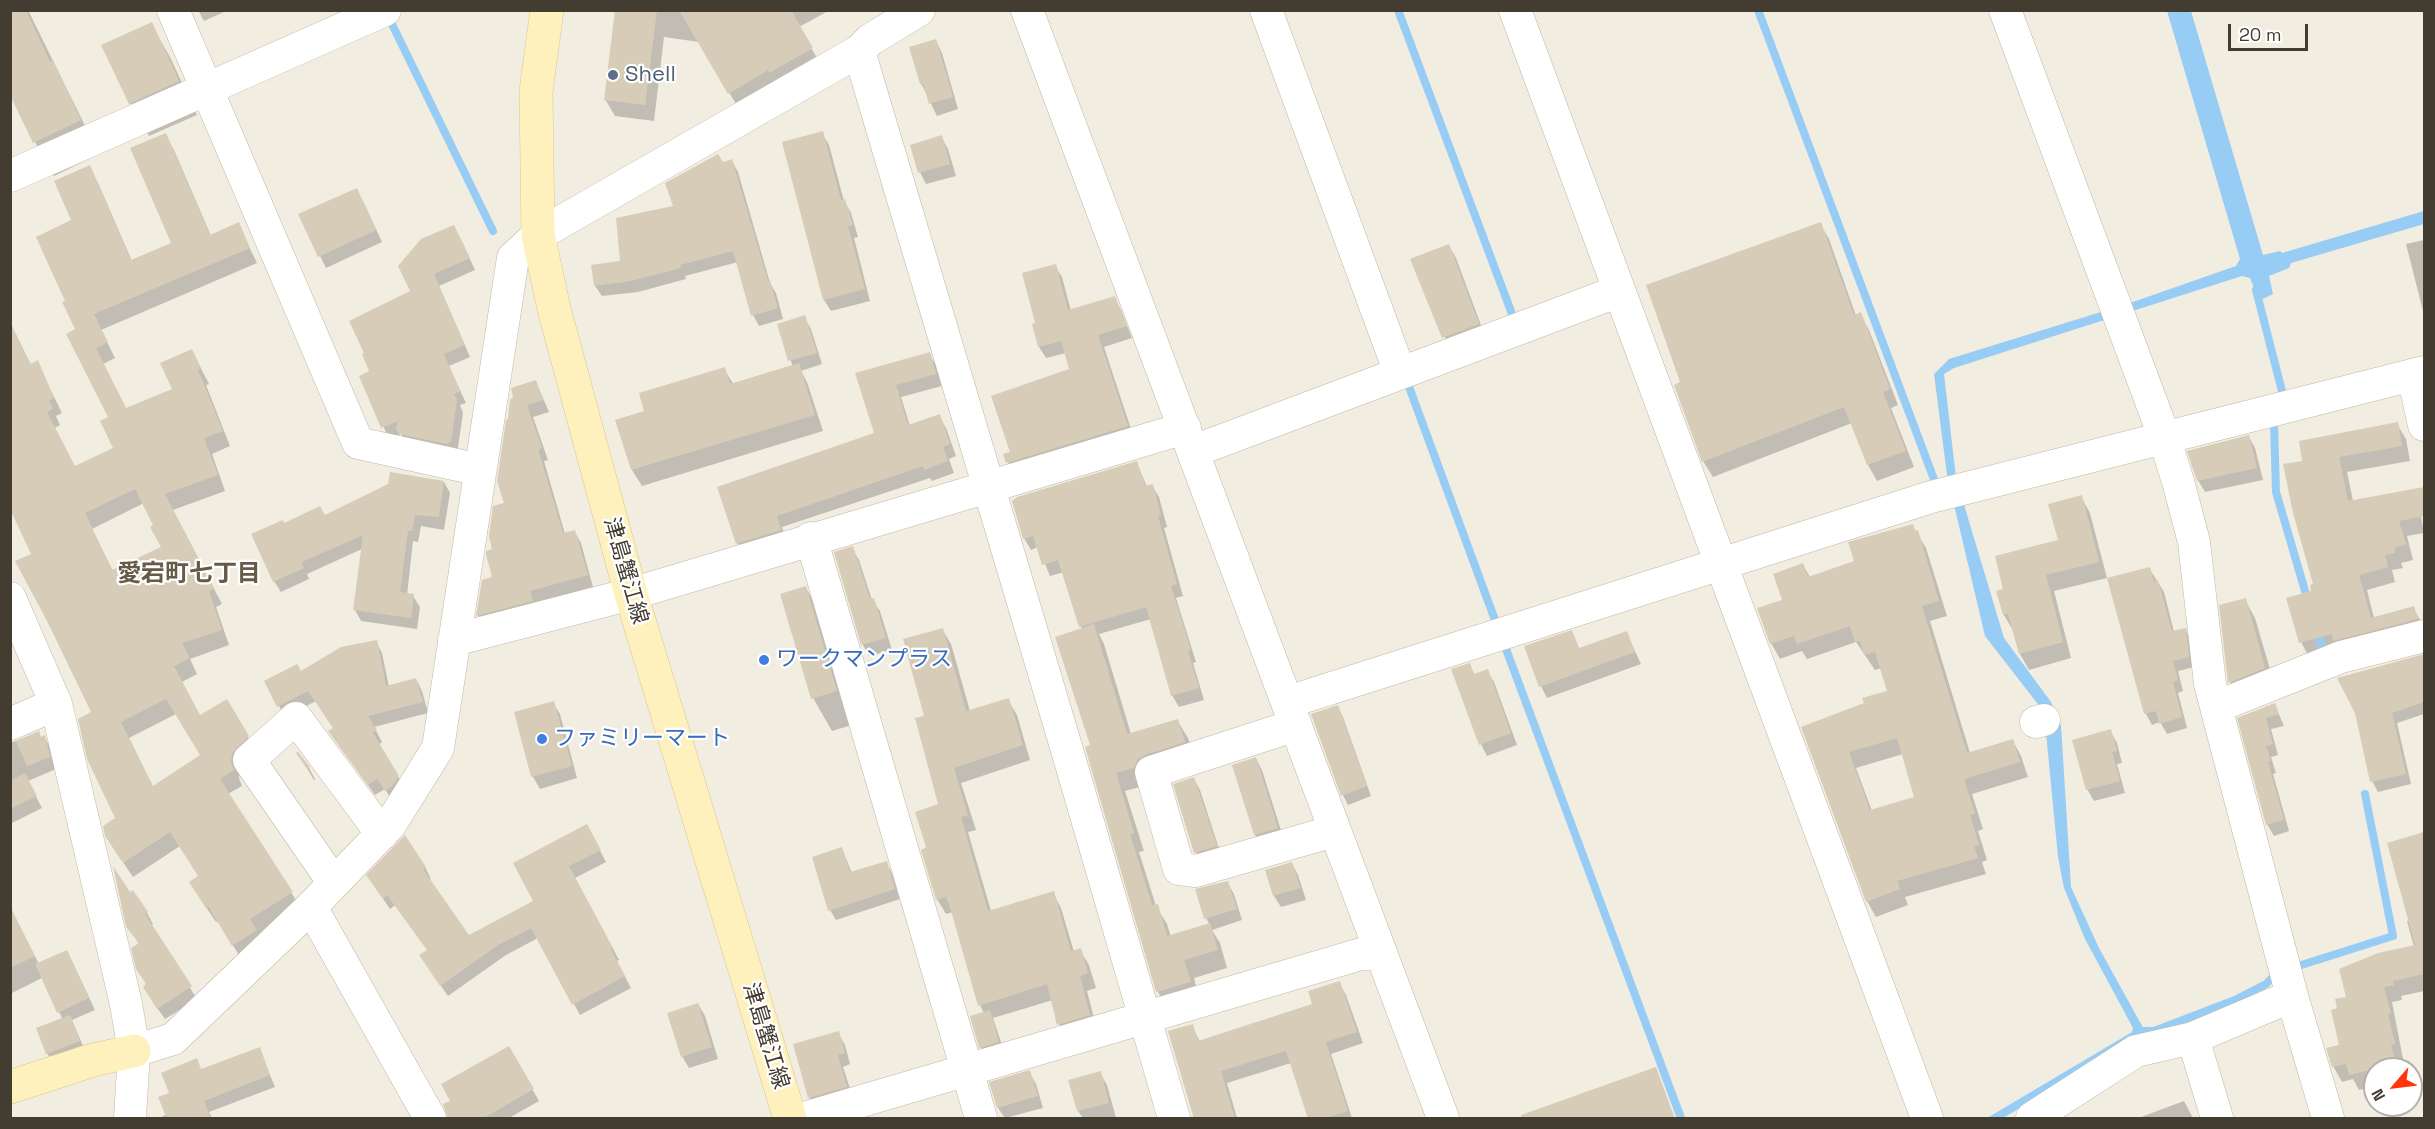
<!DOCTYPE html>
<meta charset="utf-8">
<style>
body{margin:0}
#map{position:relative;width:2435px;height:1129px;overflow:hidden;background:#f2ede1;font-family:"Space Grotesk",sans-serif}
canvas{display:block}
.frame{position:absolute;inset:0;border:12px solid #433d31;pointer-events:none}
.north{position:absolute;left:2363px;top:1057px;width:60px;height:60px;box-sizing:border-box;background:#fff;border:2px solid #b4b1ad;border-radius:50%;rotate:242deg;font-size:16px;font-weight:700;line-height:24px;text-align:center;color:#433d31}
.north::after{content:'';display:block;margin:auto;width:21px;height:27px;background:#ff360b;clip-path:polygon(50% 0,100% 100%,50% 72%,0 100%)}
.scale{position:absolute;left:2228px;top:24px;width:80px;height:27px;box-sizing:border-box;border:3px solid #433d31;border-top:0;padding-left:8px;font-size:18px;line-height:21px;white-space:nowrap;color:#433d31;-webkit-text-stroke:4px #fff;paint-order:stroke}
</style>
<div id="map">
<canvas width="2435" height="1129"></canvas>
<div class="frame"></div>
<div class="north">N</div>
<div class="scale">20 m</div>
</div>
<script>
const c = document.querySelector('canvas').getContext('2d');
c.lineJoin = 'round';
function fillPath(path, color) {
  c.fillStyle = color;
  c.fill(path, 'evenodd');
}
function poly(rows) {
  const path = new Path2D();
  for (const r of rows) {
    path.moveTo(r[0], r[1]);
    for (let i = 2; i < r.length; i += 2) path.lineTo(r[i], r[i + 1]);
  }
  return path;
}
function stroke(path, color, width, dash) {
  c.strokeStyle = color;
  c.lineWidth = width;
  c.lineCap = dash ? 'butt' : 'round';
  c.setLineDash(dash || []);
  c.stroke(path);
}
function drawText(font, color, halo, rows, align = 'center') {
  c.font = font + ' "Space Grotesk","Noto Sans JP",sans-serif';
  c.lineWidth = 4.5;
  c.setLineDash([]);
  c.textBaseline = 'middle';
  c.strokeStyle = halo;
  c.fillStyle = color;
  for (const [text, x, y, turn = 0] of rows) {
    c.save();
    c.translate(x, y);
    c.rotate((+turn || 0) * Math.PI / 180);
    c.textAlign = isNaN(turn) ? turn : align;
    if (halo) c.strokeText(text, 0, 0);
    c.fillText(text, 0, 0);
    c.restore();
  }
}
fillPath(poly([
 [2167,11,2191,11,2263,255,2280,251,2282,253,2424,211,2424,224,2291,263,2289,268,2269,276,2273,294,2259,301,2250,278,2242,276,1954,368,1944,374,1956,478,2004,638,2051,702,2061,725,2071,887,2099,948,2146,1033,2003,1118,1987,1118,2132,1032,2133,1028,2085,939,2064,888,2058,857,2044,712,1985,636,1947,475,1934,374,1949,359,2130,303,2236,266,2240,259]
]), '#97ccf5');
fillPath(poly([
 [10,10,28,10,99,154,54,176,35,142,10,91],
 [198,10,224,10,224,12,204,21],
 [616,10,830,10,799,27,821,65,739,109,699,42,664,37,654,121,615,116,605,99],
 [151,24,170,57,197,115,149,136,130,103],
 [936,41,942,53,958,109,937,116,921,83],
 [822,133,829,145,844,201,851,213,858,237,854,238,870,301,831,311,824,300,783,143],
 [165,135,174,150,211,236,238,224,257,263,101,330,115,358,103,364,127,410,174,390,192,351,209,384,206,385,230,446,212,454,225,491,173,510,222,604,216,607,229,645,190,659,197,674,182,682,200,717,226,701,257,752,240,769,239,778,242,786,228,794,301,908,258,935,264,946,242,960,218,921,216,922,200,898,200,877,180,846,133,877,116,852,117,819,93,713,33,554,10,507,10,322,31,365,37,362,62,413,56,416,60,425,55,428,75,468,115,448,110,418,67,301,73,221,90,167,98,183,132,261,173,244],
 [144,503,163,548,113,571,92,529],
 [176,714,201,756,153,787,129,738],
 [941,137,948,149,956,176,926,184,920,172],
 [732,161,738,172,770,283,776,293,783,319,759,326,753,315,738,262,685,276,686,279,638,292,602,296,595,286,722,164],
 [363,201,382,242,326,268,300,215],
 [1820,224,1829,239,1856,316,1860,314,1869,330,1898,405,1891,408,1914,467,1877,481,1868,465,1852,423,1713,477,1703,461,1682,383],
 [460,238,475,270,439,286,470,357,449,366,466,403,460,405,463,413,457,454,407,445,401,434,389,439,361,377,371,372,412,291],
 [2424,240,2424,315,2406,244],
 [1449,246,1456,258,1485,336,1450,349,1412,260],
 [1055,266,1062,277,1071,311,1114,298,1121,310,1132,338,1104,347,1134,438,1014,474,1008,462,1012,453,1071,370,1066,353,1046,358,1039,347,1037,324],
 [804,317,811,329,822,364,801,371,807,382,823,431,642,486,632,470,646,412,724,369,734,385,793,367,779,325],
 [929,354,936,365,942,386,901,397,910,426,939,416,946,428,956,456,949,459,954,473,932,481,930,478,782,527,787,542,744,555,738,543,876,434,857,374],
 [536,382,549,412,533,417,548,460,544,461,565,534,574,531,581,543,593,587,535,603,485,627,478,615,494,578,494,550,506,504,499,481],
 [2397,424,2406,439,2410,461,2347,472,2353,501,2419,506,2424,533,2407,536,2413,560,2401,563,2403,568,2392,570,2395,582,2367,590,2374,618,2413,608,2422,623,2309,657,2301,642,2315,585,2304,462],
 [2249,437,2255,448,2263,480,2205,492,2198,480],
 [1137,463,1147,487,1152,486,1159,497,1167,527,1164,528,1183,596,1176,598,1196,662,1193,663,1204,700,1179,707,1172,695,1151,619,1099,634,1104,644,1131,734,1177,720,1188,738,1195,760,1144,786,1125,791,1144,851,1139,852,1156,906,1167,924,1171,937,1210,925,1206,918,1227,882,1234,894,1242,920,1212,930,1220,943,1227,968,1194,978,1200,1001,1168,1010,1158,992,1087,748,1092,746,1082,629,1064,572,1050,576,1038,547,1031,550,1024,538],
 [444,482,450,493,444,530,421,526,418,542,413,541,407,595,413,596,420,607,417,629,361,621,355,610,362,549,307,574,309,579,281,592,274,581,284,525,325,517],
 [2081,497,2090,513,2107,578,2054,591,2071,658,2029,670,2020,654,2014,632,2004,615,1998,592,2005,590,2059,541],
 [1912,525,1926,548,1947,616,1930,621,1970,753,2013,741,2021,756,2028,777,1972,794,1983,829,1978,831,1987,860,1982,862,1986,874,1905,897,1908,905,1876,917,1867,901,1803,728,1866,704,1889,692,1882,668,1875,670,1856,642,1807,659,1802,651,1780,659,1771,643,1784,601,1803,565,1810,577,1856,562],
 [1903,754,1916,798,1872,811,1856,768],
 [852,548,859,560,872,600,880,611,892,650,869,656,863,645,836,553],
 [2149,568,2164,592,2174,632,2185,629,2191,640,2194,667,2178,671,2183,691,2178,693,2187,728,2167,734,2160,722,2152,725,2146,714,2109,579],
 [806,588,825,621,855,724,832,731,813,698],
 [2245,600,2255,618,2275,686,2240,700,2230,682],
 [942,629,951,644,970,711,1008,700,1017,715,1030,760,961,783,976,830,968,832,991,911,1053,893,1061,908,1074,952,1080,950,1089,965,1096,988,1087,991,1097,1030,1067,1039,1059,1024,1053,1000,993,1018,1005,1054,987,1059,981,1047,984,1013,980,1005,953,912,946,914,937,899,928,848,940,805,926,717],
 [1571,632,1580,650,1626,632,1641,664,1547,698,1541,686],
 [376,642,382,653,389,687,416,679,422,691,428,713,374,727,382,742,378,745,405,788,392,801,385,789,375,795,337,743,330,732,334,729,316,701,285,717,266,682,301,673],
 [2424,656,2424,714,2397,723,2411,784,2378,792,2372,781,2356,712,2339,679],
 [1469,665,1475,675,1487,671,1494,682,1517,745,1487,756,1481,744],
 [553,703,560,714,577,778,540,789,533,777,515,713],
 [2275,705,2284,726,2271,729,2278,755,2271,757,2276,773,2273,774,2289,831,2274,836,2267,824,2239,719],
 [1338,707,1343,717,1371,796,1348,805,1343,795],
 [2110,731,2117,743,2122,763,2117,764,2125,793,2094,801,2087,789],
 [38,733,41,738,44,737,51,748,56,769,28,781,42,808,10,824,10,743],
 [1256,759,1262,770,1284,840,1262,847,1255,835,1234,766],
 [305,765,309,768,315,779,314,780],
 [1194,779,1200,790,1222,858,1203,864,1196,852],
 [2424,834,2424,991,2401,996,2402,1000,2392,1002,2403,1059,2399,1060,2401,1069,2375,1069,2375,1086,2359,1090,2353,1079,2342,1082,2333,1066,2341,1046,2348,998,2414,947,2407,921,2410,920,2389,844],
 [593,837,606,862,575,878,619,960,617,961,631,988,580,1015,538,938,506,955,448,996,428,967,428,951,395,905,390,909,375,887,425,867,431,879,429,880,468,937,535,901],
 [842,849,852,873,886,863,892,873,900,899,836,920,830,910],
 [1292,864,1298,875,1306,900,1281,907,1274,896,1266,871],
 [129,894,147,913,153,924,151,926,197,999,165,1019,151,999,139,944,128,926],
 [14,916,39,964,67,951,73,963,95,1010,72,1020,86,1053,54,1065,47,1053,63,1020,42,978,10,994,10,917],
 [1339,983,1346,995,1363,1043,1331,1054,1352,1118,1309,1118,1291,1063,1227,1083,1237,1118,1195,1118,1192,1026,1200,1042,1314,1005],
 [698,1004,705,1016,718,1059,689,1068,682,1056],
 [838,1033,845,1045,850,1064,843,1067,853,1098,816,1109,809,1097],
 [509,1048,539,1101,509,1118,451,1118,452,1101],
 [259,1049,275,1087,209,1112,212,1118,160,1118,167,1114,171,1094,202,1071],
 [1029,1072,1036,1084,1043,1108,1005,1118,998,1108],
 [1100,1073,1107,1085,1116,1118,1083,1118,1078,1111,1070,1081],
 [2184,1101,2193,1118,2141,1118,2141,1117]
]), '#0003');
stroke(poly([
 [1398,10,1515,322],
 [1758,10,1935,482],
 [388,16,493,231],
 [2256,290,2282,391],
 [1413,382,1408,384,1495,620],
 [2274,422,2276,492,2308,601],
 [2316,628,2324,653],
 [1503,641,1681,1118],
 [2295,967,2393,936,2365,794],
 [2140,1031,2154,1031,2235,1000,2266,984,2274,976]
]), '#97ccf5', 8);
fillPath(poly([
 [10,10,26,10,50,62,53,60,81,120,33,143,10,95],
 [615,10,657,10,645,105,604,100],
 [679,10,791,10,813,48,769,73,768,70,728,94],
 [152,22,179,81,129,104,101,45],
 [936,39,953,97,929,104,923,83,920,84,909,47],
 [823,131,841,200,845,199,853,225,848,226,865,289,823,300,782,142],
 [166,133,210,235,239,222,250,248,94,314,108,342,96,348,126,408,172,389,160,363,192,349,201,368,198,370,223,431,204,438,218,475,165,494,214,588,209,591,222,630,182,643,190,658,174,666,200,715,227,699,249,736,232,753,231,762,234,770,220,779,293,892,250,919,257,930,232,946,208,906,206,908,189,882,198,876,170,832,123,863,105,836,103,826,115,818,87,759,78,719,91,712,47,621,15,561,31,554,10,509,10,322,30,364,38,360,54,398,49,400,53,409,47,412,75,466,113,448,100,421,108,417,66,334,75,329,62,302,65,301,36,237,71,220,54,181,90,165,131,260,171,243,130,148],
 [135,489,153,525,150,527,161,547,112,570,85,513],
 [166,699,200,755,153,786,121,722],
 [942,135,950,164,918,173,910,145],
 [718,154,723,162,732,159,768,281,770,280,778,308,751,316,733,251,680,265,681,268,631,281,594,286,591,265,620,261,616,218,673,206,665,183],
 [357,188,376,230,318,257,298,214],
 [1821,222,1854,315,1861,312,1890,389,1883,392,1906,451,1867,465,1844,407,1702,462,1674,385,1680,382,1646,285],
 [454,225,470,258,434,274,465,345,444,354,460,391,454,394,457,400,451,442,447,444,399,434,396,429,398,421,381,428,359,376,369,371,362,354,364,353,349,321,410,291,398,266,421,239],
 [1449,244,1479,324,1442,338,1410,259],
 [1056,264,1068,310,1115,296,1127,326,1098,335,1128,426,1006,463,1003,454,1010,452,991,396,1069,369,1061,341,1038,347,1032,324,1035,323,1022,273],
 [805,315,817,353,788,361,777,324],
 [930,352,936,374,896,385,908,425,940,414,950,444,943,447,948,461,924,470,923,466,777,516,781,530,736,544,717,487,874,433,855,373],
 [799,363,815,415,631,470,615,420,644,411,639,393,725,367,730,384],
 [536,380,543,400,527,405,542,448,538,449,563,533,575,530,588,575,530,591,533,601,476,616,482,580,492,577,486,555,486,551,492,549,489,536,493,506,504,503,497,481,506,420,508,419,510,399,513,398,511,388],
 [2398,422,2402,446,2339,457,2348,501,2424,487,2424,516,2399,521,2406,544,2394,548,2395,553,2385,555,2388,567,2359,575,2371,618,2414,606,2418,619,2333,641,2332,634,2299,643,2286,598,2311,591,2310,585,2313,584,2293,513,2283,464,2302,461,2299,441],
 [2249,435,2257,468,2197,481,2187,451],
 [1137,461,1145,486,1153,484,1161,515,1158,516,1177,584,1171,586,1191,650,1188,651,1199,688,1171,696,1146,607,1079,627,1058,560,1042,565,1033,536,1023,539,1012,501,1017,497],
 [390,472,444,481,439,517,415,515,412,531,408,531,400,592,414,594,411,618,353,610,363,535,302,562,304,568,273,582,251,534,283,520,284,523,320,506,325,515,388,484],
 [2082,495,2099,562,2046,575,2063,642,2019,654,2008,614,2003,615,1996,591,2003,589,1995,556,2058,540,2048,504],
 [1913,524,1915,531,1918,530,1939,601,1922,606,1967,753,2013,739,2020,762,1964,779,1975,814,1970,815,1979,845,1974,846,1978,858,1897,881,1900,889,1866,902,1801,727,1864,703,1862,698,1887,691,1875,652,1864,655,1860,641,1855,642,1850,626,1797,644,1794,636,1770,644,1757,608,1782,600,1773,574,1803,563,1808,577,1854,561,1848,542],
 [1897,738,1914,797,1870,810,1849,752],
 [853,546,870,599,874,598,886,638,861,645,834,552],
 [2150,567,2154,582,2158,580,2172,631,2186,628,2189,657,2173,661,2178,680,2173,682,2182,717,2159,724,2156,711,2144,714,2107,578],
 [806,586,837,691,811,699,780,594],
 [2246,598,2265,668,2228,683,2219,605],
 [1094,624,1127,734,1178,719,1185,742,1145,755,1138,759,1134,768,1116,773,1134,833,1130,834,1152,905,1158,904,1167,936,1210,923,1218,950,1184,960,1191,982,1156,992,1085,747,1090,745,1055,637],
 [943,628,966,711,1009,698,1023,745,954,768,968,815,961,817,988,911,1054,891,1071,951,1081,948,1088,973,1080,976,1090,1015,1057,1025,1047,984,978,1006,950,907,946,897,936,900,921,850,926,847,915,812,938,804,915,718,924,716,903,639],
 [1572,630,1579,648,1627,631,1635,652,1539,687,1524,646],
 [377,640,386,686,416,678,423,702,368,716,377,730,373,733,399,776,393,785,385,791,377,779,368,785,328,731,333,728,308,691,277,707,264,681,297,664,301,671,341,647],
 [2424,654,2424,702,2392,713,2406,774,2370,782,2355,713,2337,678],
 [1470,663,1474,674,1488,669,1511,733,1479,745,1451,669],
 [554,701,572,766,531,777,514,712],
 [2275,703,2279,714,2266,718,2273,744,2266,746,2271,761,2268,762,2284,820,2266,825,2237,718],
 [1338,705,1367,786,1341,796,1311,714],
 [2111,729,2117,751,2112,752,2120,781,2086,790,2072,740],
 [39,731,41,737,45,735,50,757,27,766,16,741],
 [298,752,310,767,307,769,296,753],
 [1256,757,1278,828,1254,835,1232,765],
 [25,773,37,796,10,809,10,781],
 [1194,777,1217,846,1194,853,1173,784],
 [587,824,601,850,569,866,613,948,611,949,625,976,572,1005,531,928,500,944,440,986,419,955,427,950,387,895,383,899,366,875,405,835,426,867,423,869,469,935,533,901,513,863],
 [2424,832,2424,974,2393,981,2394,985,2384,987,2391,1014,2388,1014,2395,1044,2391,1045,2396,1064,2349,1075,2346,1064,2332,1067,2326,1048,2339,1045,2331,1010,2337,1008,2335,999,2346,997,2339,969,2378,953,2415,945,2387,843],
 [842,847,850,872,887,861,895,889,828,911,812,857],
 [1292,862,1300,888,1273,896,1265,870],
 [113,866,130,892,133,890,148,912,145,914,192,986,157,1009,143,987,146,984,136,969,131,948,139,943,126,927],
 [1228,881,1237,909,1204,919,1195,889],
 [10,906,35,956,10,968],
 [67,950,89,998,57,1013,35,964],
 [1340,981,1357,1032,1326,1042,1348,1111,1323,1119,1308,1119,1286,1051,1221,1071,1235,1119,1194,1119,1168,1031,1193,1024,1198,1041,1312,1004,1308,991],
 [698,1003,712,1047,681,1057,667,1013],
 [990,1010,999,1042,979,1048,970,1016],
 [70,1015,80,1041,46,1054,36,1028],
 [839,1031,845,1053,838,1055,847,1087,808,1098,793,1044],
 [509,1046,534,1089,482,1119,448,1119,443,1104,450,1101,441,1084],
 [260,1047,270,1075,204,1101,211,1119,167,1119,158,1097,169,1093,161,1073,197,1058,201,1069],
 [1656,1067,1675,1119,1522,1119,1521,1115],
 [1030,1070,1038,1096,997,1108,989,1082],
 [1101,1071,1109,1103,1077,1111,1068,1080]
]), '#d7ccb8');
const street = poly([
 [173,10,358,443,480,470],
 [1027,10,1443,1118],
 [1266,10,1400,373],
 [1515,10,1927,1118],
 [2005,10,2164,436,2179,485,2194,542,2210,684,2292,996,2328,1118],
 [859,51,1067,750,1174,1118],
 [10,176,385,10],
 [2413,375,2424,425],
 [1194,451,1619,291],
 [811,538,981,1118],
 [10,598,56,704,126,1004,134,1051,130,1118],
 [454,640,631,594,1185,428],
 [1288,702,1931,497,2424,372],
 [2216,707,2341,657,2424,636],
 [2036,722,2044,720],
 [10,724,56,704],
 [1296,725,1151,772,1179,869,1196,871,1334,831],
 [334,883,249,760,296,718,382,834],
 [311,907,430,1118],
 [2193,1038,2217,1118],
 [134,1051,173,1039,311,907,390,825,438,748,513,258,538,235,859,51,870,40,919,10],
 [804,1118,1361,954,1381,955],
 [2032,1118,2136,1051,2193,1038,2292,996]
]);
const secondary = poly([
 [547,10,536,91,538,235,554,309,631,594,790,1118],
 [10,1087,93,1060,134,1051]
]);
stroke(street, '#c0b8a6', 33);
stroke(secondary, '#d8c78e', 34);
stroke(street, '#fff', 32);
stroke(secondary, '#fff1be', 33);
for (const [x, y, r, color] of [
 [613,75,6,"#5c6f8a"],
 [764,660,6,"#3f7fe0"],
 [542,739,6,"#3f7fe0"]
]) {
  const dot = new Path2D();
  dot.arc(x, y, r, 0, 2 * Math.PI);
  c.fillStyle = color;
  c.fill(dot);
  stroke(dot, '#fff', 2);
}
drawText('22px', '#4e5e75', '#fff', [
 ["Shell",625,75]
], 'left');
drawText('22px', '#433d31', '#fff', [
 ["津島蟹江線",625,571,74],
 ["津島蟹江線",765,1036,73]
]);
drawText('22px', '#366cbe', '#fff', [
 ["ワークマンプラス",776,660],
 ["ファミリーマート",554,739]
], 'left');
drawText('bold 24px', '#675b48', '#fff', [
 ["愛宕町七丁目",189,574]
]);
</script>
